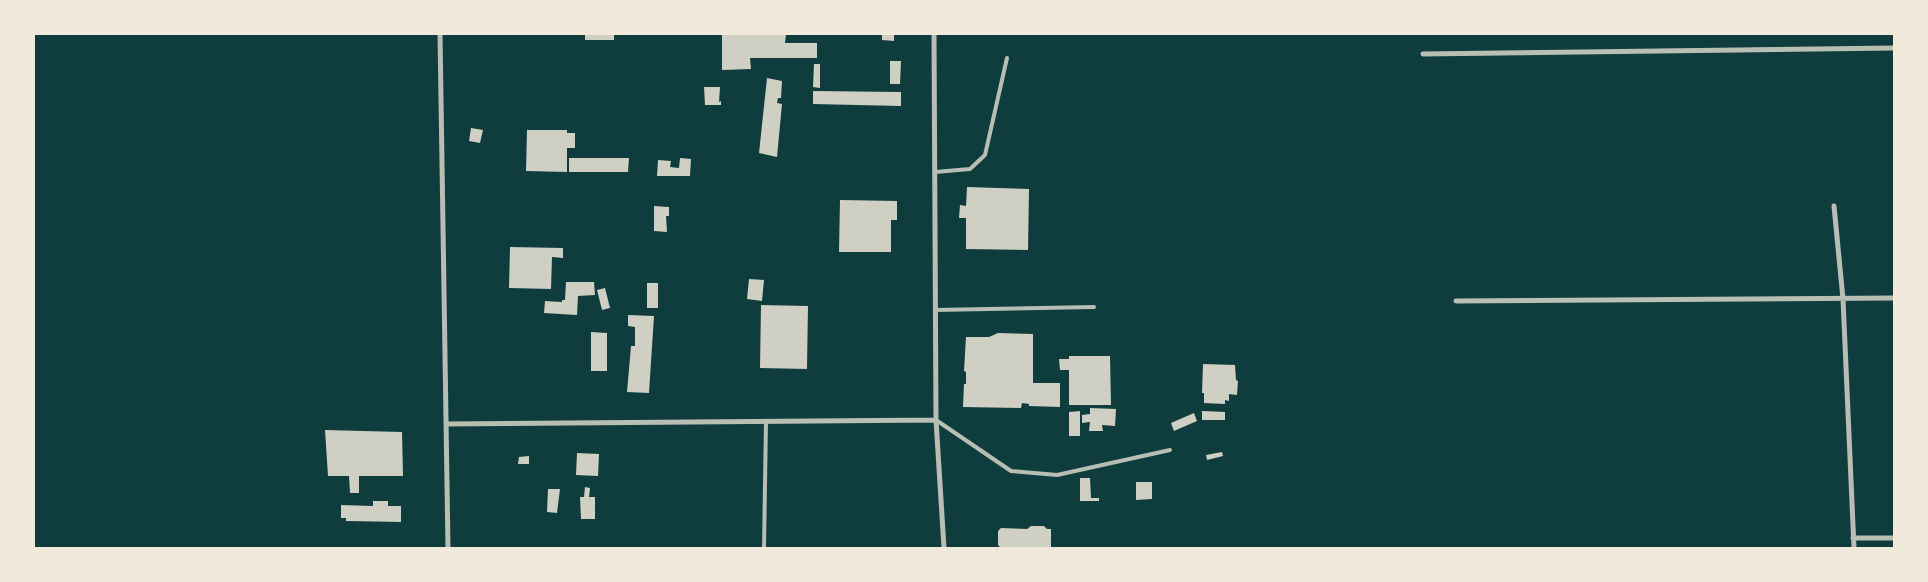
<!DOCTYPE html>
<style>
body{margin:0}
#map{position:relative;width:1928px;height:582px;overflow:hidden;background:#0f3d3e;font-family:"Times New Roman",serif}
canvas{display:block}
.frame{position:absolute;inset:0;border:35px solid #f1e9da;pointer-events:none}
</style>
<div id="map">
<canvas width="1928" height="582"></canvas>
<div class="frame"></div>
</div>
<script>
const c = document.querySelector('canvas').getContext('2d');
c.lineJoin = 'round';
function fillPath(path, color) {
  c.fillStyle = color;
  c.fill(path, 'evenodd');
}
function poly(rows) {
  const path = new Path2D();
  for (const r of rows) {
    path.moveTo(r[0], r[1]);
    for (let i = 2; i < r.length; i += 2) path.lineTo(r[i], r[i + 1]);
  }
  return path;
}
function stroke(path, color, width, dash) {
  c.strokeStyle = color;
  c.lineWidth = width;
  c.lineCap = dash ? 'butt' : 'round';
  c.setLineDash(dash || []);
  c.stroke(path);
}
fillPath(poly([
 [585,34,614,34,614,40,585,40],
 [722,34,786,34,785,43,817,43,817,58,750,58,751,69,722,70],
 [882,34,894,34,894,41,882,40],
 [890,61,901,61,900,84,890,84],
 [814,64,820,64,820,88,813,87],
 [767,78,782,81,781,98,778,98,777,103,782,104,777,157,759,153],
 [704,87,720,87,719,102,721,101,721,105,705,105],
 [813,91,901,92,901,106,813,104],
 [471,128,483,130,480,143,469,141],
 [527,130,567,130,567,133,575,133,575,148,567,148,567,172,526,171],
 [569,158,629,158,628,172,569,172],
 [680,158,691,159,690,176,657,176,658,160,671,161,670,167,679,168],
 [967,187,1029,189,1028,250,966,249,966,218,959,218,960,205,966,206],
 [840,200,897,201,897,220,891,220,891,252,839,252],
 [654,206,669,207,669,216,666,216,667,232,654,231],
 [510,247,563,248,563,258,552,257,551,289,509,288],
 [749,279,764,280,762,301,747,299],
 [566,282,594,282,595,295,578,296,577,315,544,313,545,301,562,302,562,300,565,300],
 [647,283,658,283,658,308,647,308],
 [605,288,610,308,602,310,597,290],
 [761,305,808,306,807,369,760,368],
 [628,315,654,316,649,393,627,392,631,346,635,346,635,327,628,326],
 [591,332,607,333,607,371,591,371],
 [998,333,1033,334,1033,383,1060,383,1060,407,1029,406,1029,404,1022,403,1021,408,963,407,964,384,966,384,966,372,964,371,966,337,989,337],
 [1069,356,1110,356,1111,405,1069,405,1069,370,1060,370,1059,359,1069,359],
 [1203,364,1235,365,1236,380,1238,381,1237,395,1229,394,1229,401,1225,400,1225,404,1204,403,1204,393,1202,393],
 [1090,408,1116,409,1115,426,1102,425,1103,431,1089,431,1090,422,1082,423,1082,415,1090,414],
 [1080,411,1080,436,1069,436,1069,412],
 [1202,411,1225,412,1225,420,1202,420],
 [1194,413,1197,421,1174,431,1171,423],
 [325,430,402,432,403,476,359,476,359,493,350,493,349,476,328,476],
 [1222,452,1223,456,1207,460,1206,455],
 [577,453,599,454,598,476,576,475],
 [529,456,529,464,518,464,519,457],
 [1080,478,1090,478,1091,498,1099,498,1099,501,1080,501],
 [1136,482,1152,482,1152,499,1136,500],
 [585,487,590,488,589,497,595,497,595,519,581,519,580,497,584,497],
 [548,489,560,489,557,513,547,512],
 [373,501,388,501,388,506,401,506,401,522,346,521,346,518,341,518,341,505,373,506],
 [1031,526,1044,526,1047,529,1051,529,1051,548,1001,548,998,545,998,531,1001,528,1027,529]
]), '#cfcfc3');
stroke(poly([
 [935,172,970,169,985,155,1007,58],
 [935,310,1094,307],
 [936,420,1011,471,1057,475,1170,450],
 [764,548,766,421]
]), '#b8beb3', 4);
stroke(poly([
 [440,34,448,548],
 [934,34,936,420,944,548],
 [1423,54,1894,48],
 [1834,206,1843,299,1854,548],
 [1456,301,1894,298],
 [446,424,936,420],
 [1853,538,1894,538]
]), '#b8beb3', 5);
</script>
